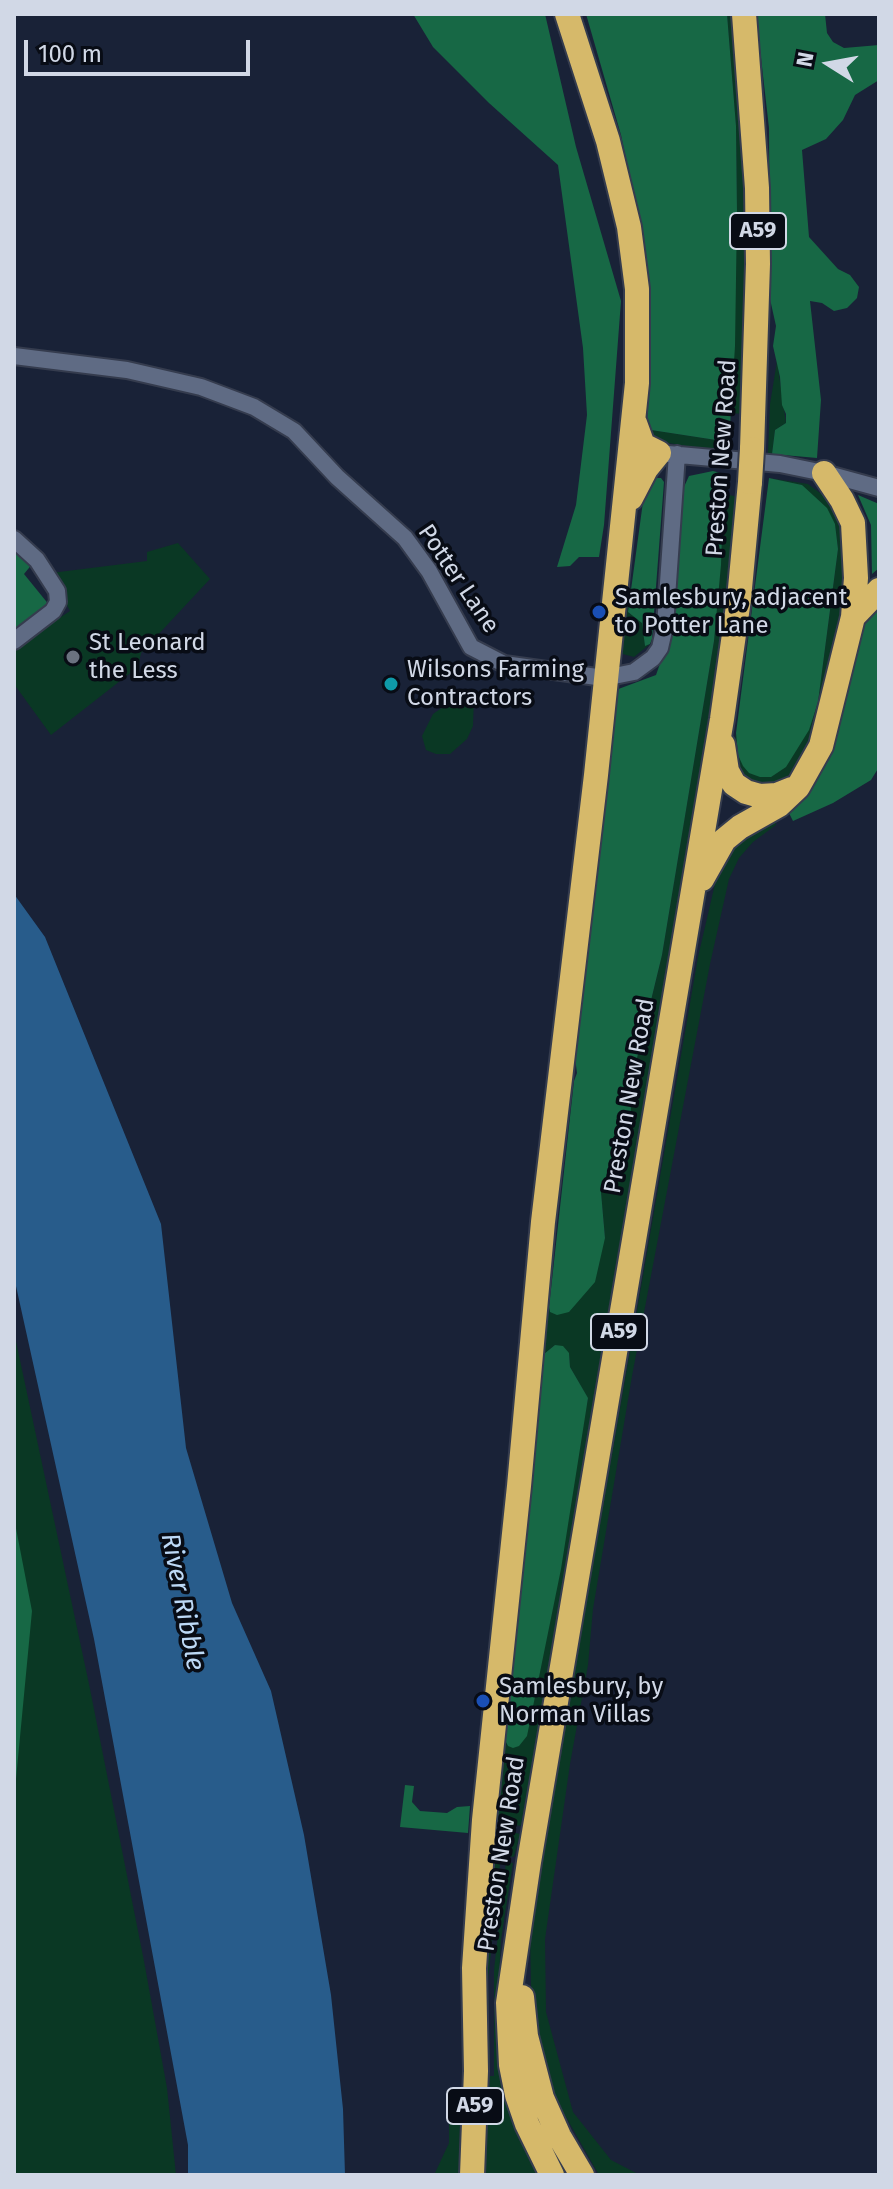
<!DOCTYPE html>
<style>
body{margin:0}
#map{position:relative;width:893px;height:2189px;overflow:hidden;background:#192237;font-family:"Fira Sans",sans-serif}
canvas{display:block}
.frame{position:absolute;inset:0;border:16px solid #d1d8e6;pointer-events:none}
.north{position:absolute;left:789px;top:24px;width:80px;height:80px;-webkit-text-stroke:6px #080c15;paint-order:stroke;rotate:281deg;font-size:22px;font-weight:700;line-height:32px;text-align:center;color:#d1d8e6}
.north::after{content:'';display:block;margin:auto;width:28px;height:36px;background:#d1d8e6;clip-path:polygon(50% 0,100% 100%,50% 72%,0 100%)}
.scale{position:absolute;left:24px;top:40px;width:226px;height:36px;box-sizing:border-box;border:4px solid #d1d8e6;border-top:0;padding-left:10px;font-size:24px;line-height:28px;white-space:nowrap;color:#d1d8e6;-webkit-text-stroke:6px #080c15;paint-order:stroke}
</style>
<div id="map">
<canvas width="893" height="2189"></canvas>
<div class="frame"></div>
<div class="north">N</div>
<div class="scale">100 m</div>
</div>
<script>
const c = document.querySelector('canvas').getContext('2d');
c.lineJoin = 'round';
function fillPath(path, color) {
  c.fillStyle = color;
  c.fill(path, 'evenodd');
}
function poly(rows) {
  const path = new Path2D();
  for (const r of rows) {
    path.moveTo(r[0], r[1]);
    for (let i = 2; i < r.length; i += 2) path.lineTo(r[i], r[i + 1]);
  }
  return path;
}
function stroke(path, color, width, dash) {
  c.strokeStyle = color;
  c.lineWidth = width;
  c.lineCap = dash ? 'butt' : 'round';
  c.setLineDash(dash || []);
  c.stroke(path);
}
function drawText(font, color, halo, rows, align = 'center') {
  c.font = font + ' "Fira Sans",sans-serif';
  c.lineWidth = 7;
  c.setLineDash([]);
  c.textBaseline = 'middle';
  c.strokeStyle = halo;
  c.fillStyle = color;
  for (const [text, x, y, turn = 0] of rows) {
    c.save();
    c.translate(x, y);
    c.rotate((+turn || 0) * Math.PI / 180);
    c.textAlign = isNaN(turn) ? turn : align;
    if (halo) c.strokeText(text, 0, 0);
    c.fillText(text, 0, 0);
    c.restore();
  }
}
fillPath(poly([
 [727,14,735,14,746,161,748,281,744,414,731,413,737,212,736,126],
 [777,361,786,423,775,430,772,454,768,453,770,404],
 [651,430,729,442,728,453,657,441],
 [769,478,808,484,832,502,840,517,844,538,845,594,832,668,816,732,799,764,783,781,768,787,742,779,733,753,736,733,738,755,818,702,838,549,835,524,802,485],
 [724,494,739,497,718,694,521,1826,497,1821,505,1740,508,1746,588,1399,570,1367,569,1354,555,1345,544,1354,549,1307,550,1312,569,1312,574,1305,605,1238,601,1192,604,1182,619,1165,632,1139,630,1087,662,955,714,641],
 [178,543,210,579,141,653,138,667,51,735,14,684,14,648,70,611,51,573,147,561,147,552],
 [631,586,628,612,643,623,645,645,650,644,634,657,619,653,621,616],
 [469,689,474,696,473,726,467,739,450,754,436,754,426,750,422,736,433,714],
 [775,818,776,825,753,842,739,858,729,879,710,964,632,1376,593,1609,588,1665,570,1764,545,1939,546,2012,573,2112,611,2160,640,2175,599,2175,554,2096,537,2040,531,1985,530,1930,698,957,718,871,735,841],
 [14,1332,89,1684,144,1961,167,2088,176,2175,14,2175],
 [496,1828,520,1834,514,1857,501,1855,488,1981,490,2068,485,2067,486,1936],
 [506,1862,513,1863,501,1940,498,1993,541,2175,483,2175,485,2076,494,2076,494,1970],
 [452,2114,460,2121,459,2175,434,2175,449,2143,449,2124]
]), '#0a3824');
fillPath(poly([
 [413,14,545,14,576,147,621,301,604,525,599,557,579,557,570,566,557,567,576,505,587,415,583,348,558,165,489,103,433,47],
 [586,14,727,14,736,126,737,212,735,346,729,442,651,430,647,420,651,329,643,241,621,135],
 [756,14,825,14,827,33,833,42,844,48,879,45,879,80,855,95,843,120,826,139,802,150,809,237,838,269,850,275,859,287,857,298,847,308,834,311,822,303,810,301,821,400,817,458,772,454,775,430,786,423,786,414,782,405,780,377,773,346,776,326,770,299,769,128],
 [713,471,724,474,721,565,714,641,662,955,630,1087,632,1139,619,1165,604,1182,601,1192,605,1238,595,1282,569,1312,557,1315,550,1312,549,1307,574,1081,577,1073,575,1058,613,691,656,675,674,624,683,489,689,476],
 [655,478,661,478,664,482,652,639,650,644,645,646,642,623,628,612,645,487],
 [769,478,802,485,827,508,835,524,838,549,818,702,809,730,786,767,771,777,760,777,749,773,743,766,738,755,736,733],
 [858,495,879,504,879,568,872,574,871,525],
 [14,547,33,563,24,574,50,606,14,634],
 [879,597,879,767,871,780,833,803,793,821,789,813,820,773,845,705,865,605],
 [555,1345,563,1346,569,1353,570,1367,588,1398,561,1569,527,1736,519,1746,513,1748,508,1746,505,1740,544,1354],
 [14,1518,32,1611,14,1800],
 [405,1785,414,1786,412,1802,420,1811,447,1813,457,1807,470,1806,468,1833,400,1827]
]), '#176845');
fillPath(poly([
 [14,894,45,937,161,1224,186,1448,232,1603,271,1691,304,1835,331,1995,343,2109,345,2175,188,2175,188,2145,94,1639,14,1277]
]), '#285c8b');
const minor = poly([
 [14,356,127,370,201,387,254,407,294,431,337,477,405,538,429,571,471,647,504,664,604,678,634,672,653,658,660,648,665,626,677,454],
 [668,454,780,464,824,473,879,488],
 [14,539,37,560,57,591,58,602,53,611,14,641]
]);
const highway = poly([
 [744,14,757,188,758,264,752,449],
 [824,473,842,500,853,523,856,578,853,617],
 [631,498,646,469,659,453,643,445,635,423],
 [723,745,727,771,734,784,746,792,760,796,777,795,792,789],
 [702,879,724,840,740,827,779,805,798,787,821,746,853,617,879,590],
 [522,1997,526,2036,542,2098,559,2136,582,2175],
 [472,2175,476,2071,474,1968,484,1820,519,1486,543,1222,596,775,637,383,637,289,629,227,608,141,567,14],
 [552,2175,527,2124,517,2095,511,2065,508,2003,529,1862,722,719,739,599,750,482]
]);
stroke(minor, '#353c4e', 20);
stroke(highway, '#353c4e', 28);
stroke(minor, '#5f6b84', 16);
stroke(highway, '#d6b96a', 24);
const highwayBridge = poly([
 [750,482,752,449]
]);
stroke(highwayBridge, '#353c4e', 28, []);
stroke(highwayBridge, '#d6b96a', 24);
for (const [x, y, r, color] of [
 [599,612,8,"#1a4fb4"],
 [73,657,8,"#6b7280"],
 [391,684,8,"#0f9aa8"],
 [483,1701,8,"#1a4fb4"]
]) {
  const dot = new Path2D();
  dot.arc(x, y, r, 0, 2 * Math.PI);
  c.fillStyle = color;
  c.fill(dot);
  stroke(dot, '#080c15', 3);
}
for (const [x, y, w] of [
 [758,231,56],
 [619,1332,56],
 [475,2106,56]
]) {
  const box = new Path2D();
  box.roundRect(x - w / 2, y - 18, w, 36, 6);
  c.fillStyle = '#080c15';
  c.fill(box);
  stroke(box, '#d1d8e6', 2);
}
drawText('bold 22px', '#d1d8e6', null, [
 ["A59",758,231],
 ["A59",619,1332],
 ["A59",475,2106]
]);
drawText('24px', '#d1d8e6', '#080c15', [
 ["Preston New Road",722,458,-86],
 ["Potter Lane",458,579,56],
 ["Preston New Road",630,1096,-80],
 ["Preston New Road",502,1854,-81]
]);
drawText('24px', '#d1d8e6', '#080c15', [
 ["Samlesbury, adjacent",615,598],
 ["to Potter Lane",615,626],
 ["St Leonard",89,643],
 ["the Less",89,671],
 ["Wilsons Farming",407,670],
 ["Contractors",407,698],
 ["Samlesbury, by",499,1687],
 ["Norman Villas",499,1715]
], 'left');
drawText('italic 26px', '#bdd9f6', '#080c15', [
 ["River Ribble",182,1602,79]
]);
</script>
